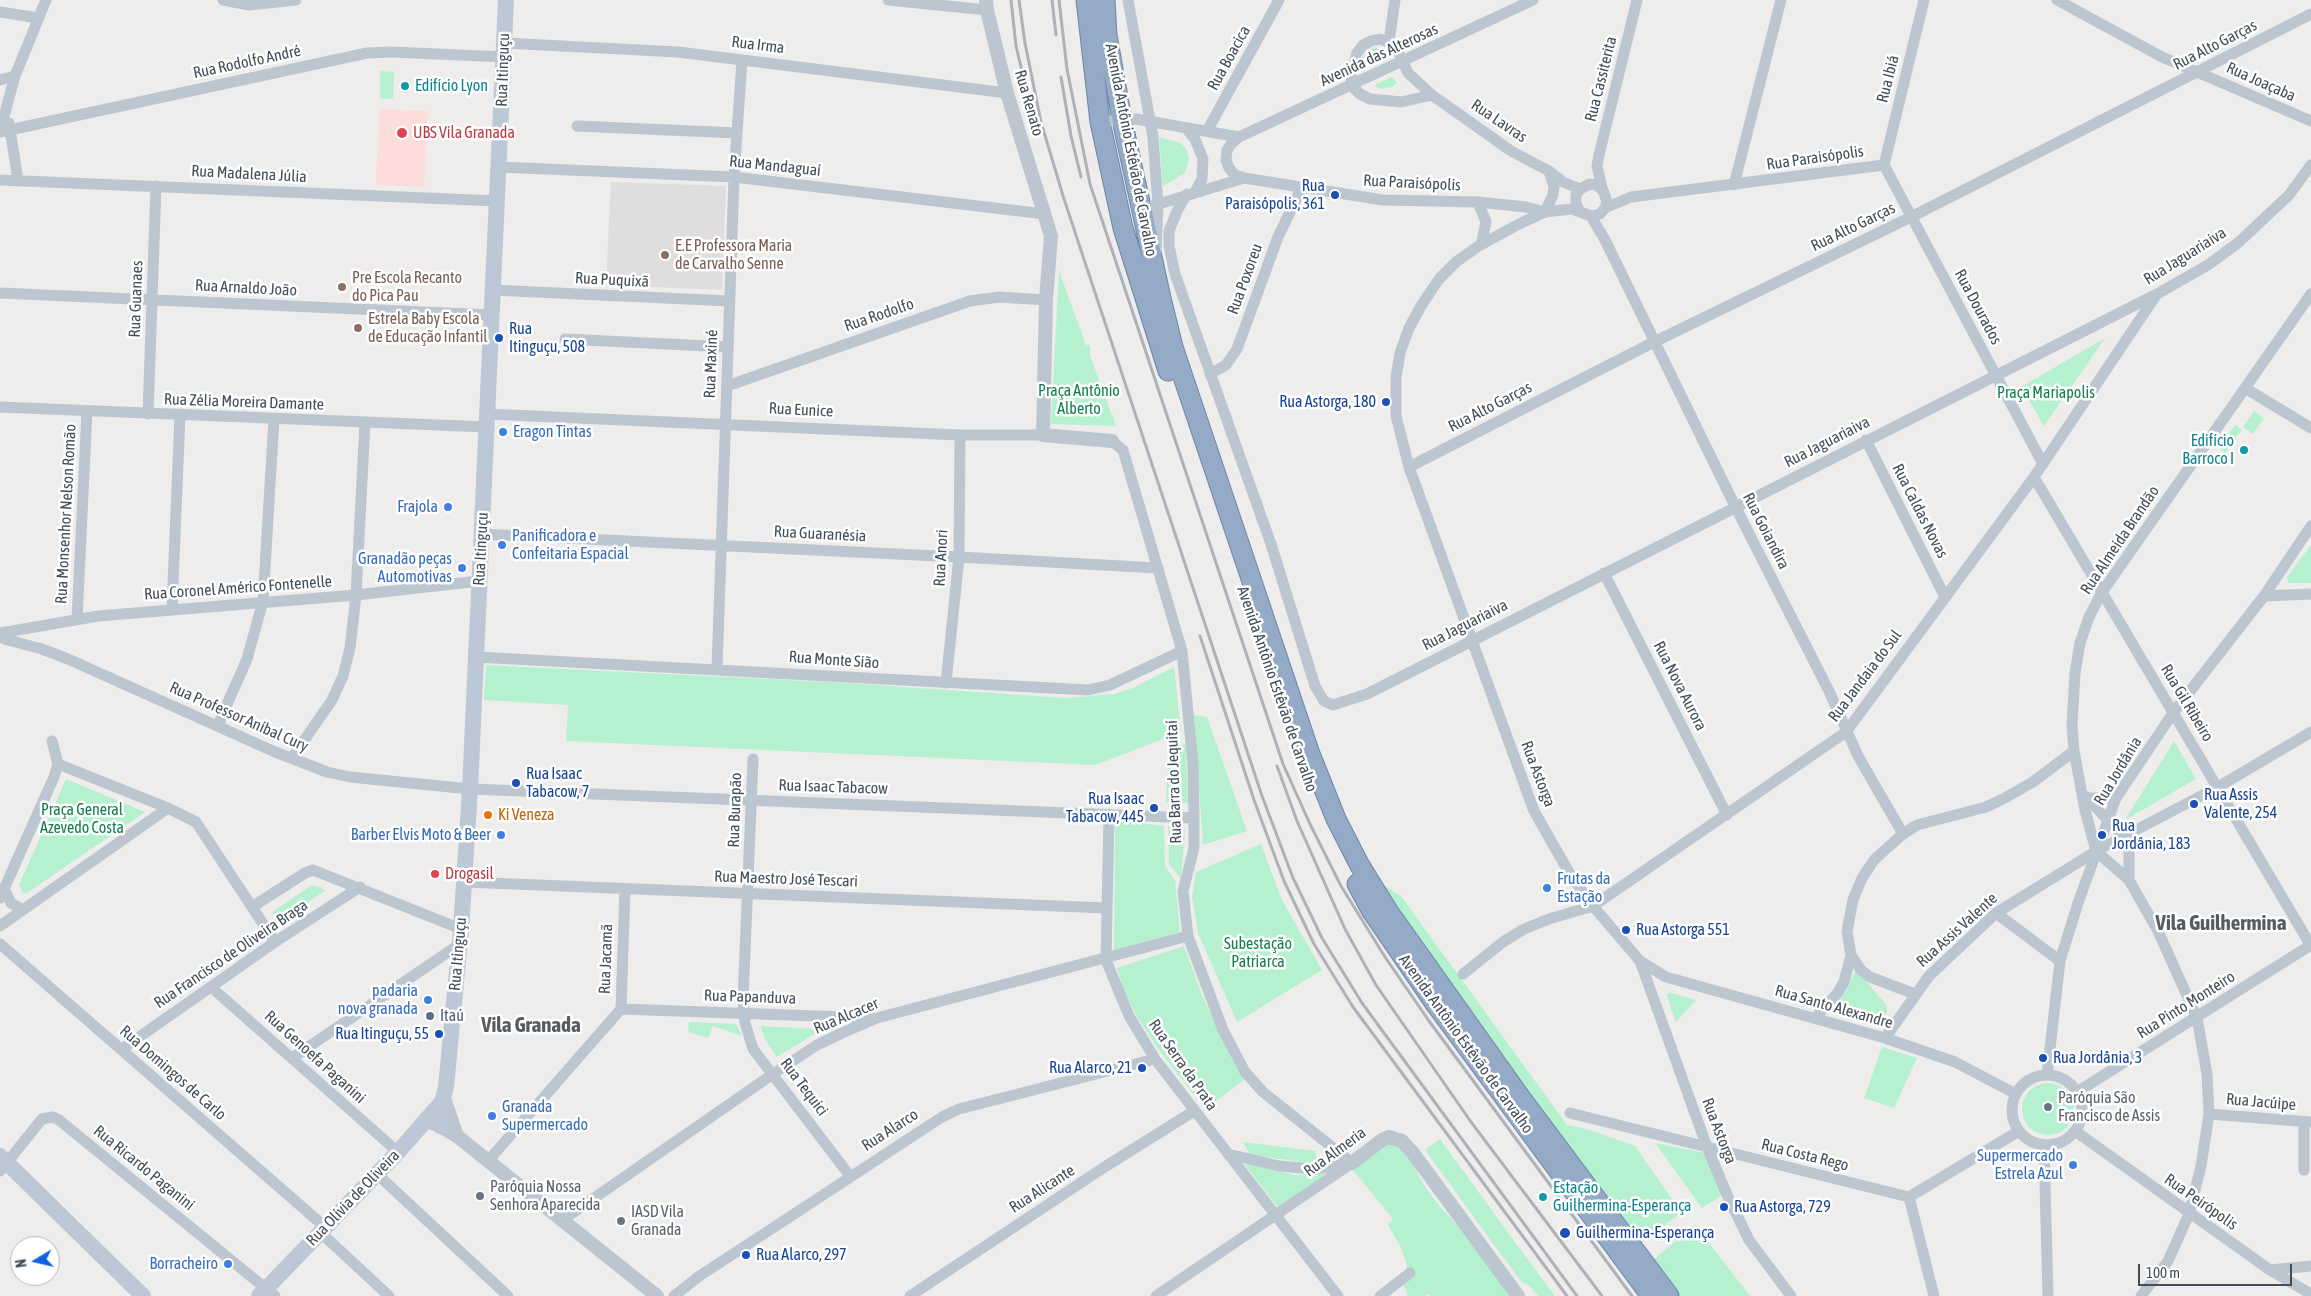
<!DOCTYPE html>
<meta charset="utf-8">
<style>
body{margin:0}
#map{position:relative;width:2311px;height:1296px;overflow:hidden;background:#efecec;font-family:"Asap Condensed",sans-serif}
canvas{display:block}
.north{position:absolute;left:10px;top:1236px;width:50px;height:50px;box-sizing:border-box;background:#fff;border:1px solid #b4b8bd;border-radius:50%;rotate:261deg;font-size:14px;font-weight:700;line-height:20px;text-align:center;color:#434e5a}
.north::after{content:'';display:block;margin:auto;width:18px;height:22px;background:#0f63e6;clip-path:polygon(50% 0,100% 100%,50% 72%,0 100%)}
.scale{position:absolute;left:2138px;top:1264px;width:154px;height:22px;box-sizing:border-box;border:2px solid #434e5a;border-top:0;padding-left:6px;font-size:15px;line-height:18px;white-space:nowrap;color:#434e5a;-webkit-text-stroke:4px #fff;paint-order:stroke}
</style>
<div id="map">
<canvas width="2311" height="1296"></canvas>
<div class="north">N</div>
<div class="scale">100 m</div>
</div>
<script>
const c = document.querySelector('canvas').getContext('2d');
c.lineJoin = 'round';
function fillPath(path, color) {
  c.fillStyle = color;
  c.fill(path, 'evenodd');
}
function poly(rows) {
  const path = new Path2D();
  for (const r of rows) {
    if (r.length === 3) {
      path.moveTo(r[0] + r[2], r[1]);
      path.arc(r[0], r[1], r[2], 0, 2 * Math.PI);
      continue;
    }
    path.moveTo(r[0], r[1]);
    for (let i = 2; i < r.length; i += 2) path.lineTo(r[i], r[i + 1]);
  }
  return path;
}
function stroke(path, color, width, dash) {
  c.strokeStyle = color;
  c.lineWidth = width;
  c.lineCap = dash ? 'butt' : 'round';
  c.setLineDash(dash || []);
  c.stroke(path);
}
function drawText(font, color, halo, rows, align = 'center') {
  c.font = font + ' "Asap Condensed",sans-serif';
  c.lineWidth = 5;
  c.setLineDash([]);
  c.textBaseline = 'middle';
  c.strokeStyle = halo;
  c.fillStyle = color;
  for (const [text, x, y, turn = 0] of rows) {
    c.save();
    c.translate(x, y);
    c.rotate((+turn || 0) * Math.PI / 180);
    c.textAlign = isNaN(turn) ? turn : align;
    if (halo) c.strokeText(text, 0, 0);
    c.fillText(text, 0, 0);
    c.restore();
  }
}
fillPath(poly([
 [611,182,726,186,722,290,606,285]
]), '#e0ddde');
fillPath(poly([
 [379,109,428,111,424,187,376,185]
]), '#fcddd9');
fillPath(poly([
 [1375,47,1380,50,1381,54,1362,62,1365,53],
 [380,71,394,72,393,99,380,98],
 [1392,77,1397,82,1392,87,1380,89,1374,85],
 [1159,137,1181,143,1187,150,1189,158,1185,173,1163,186],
 [1059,271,1086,345,1090,345,1090,356,1116,426,1051,424],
 [2105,338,2044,426,2021,387],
 [2254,411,2264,418,2253,434,2243,427],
 [2235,425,2242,429,2225,453,2219,448],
 [2311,545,2311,583,2288,583,2287,577],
 [486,665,846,683,1066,698,1114,694,1135,687,1174,667,1181,732,1095,765,566,741,568,705,484,700],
 [1194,715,1207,717,1247,831,1203,845],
 [2174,741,2196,779,2125,820],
 [1186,744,1188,803,1166,803,1169,748],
 [66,779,145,812,27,893,23,893,19,885],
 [1115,820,1164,826,1165,866,1175,880,1180,932,1114,950],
 [1168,826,1185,830,1181,878,1169,865],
 [1261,844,1282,900,1322,970,1237,1022,1198,933,1192,896,1196,872],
 [1380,883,1401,896,1567,1125,1591,1130,1635,1146,1681,1212,1677,1216,1638,1245,1562,1136,1550,1126],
 [312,885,326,890,279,922,272,912],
 [1184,946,1202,995,1231,1058,1244,1080,1205,1109,1159,1050,1137,1017,1123,989,1117,968],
 [1856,969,1887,1006,1887,1012,1879,1026,1831,1012,1845,993],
 [1672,993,1696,1000,1676,1022,1668,999,1667,994],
 [689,1022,736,1024,742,1036,713,1026,708,1038,688,1032],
 [760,1026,821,1029,823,1029,777,1057,766,1041],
 [1882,1047,1917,1058,1894,1108,1864,1098],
 [2048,1109,26],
 [1440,1139,1509,1234,1555,1296,1538,1296,1531,1287,1521,1281,1500,1253,1425,1150],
 [1387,1140,1405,1148,1422,1182,1436,1202,1470,1239,1514,1296,1430,1296,1428,1294,1425,1296,1408,1296,1404,1286,1407,1265,1399,1244,1388,1225,1393,1219,1352,1169],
 [1243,1142,1315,1151,1318,1164,1250,1155],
 [1655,1143,1706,1153,1723,1195,1702,1208],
 [1243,1163,1294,1175,1327,1173,1282,1205,1277,1206],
 [1695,1225,1750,1296,1678,1296,1653,1260]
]), '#b6f1cf');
const trunk = poly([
 [1086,0,1100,122,1123,228,1168,371],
 [1105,0,1107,35,1122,120,1161,298,1173,347,1310,754,1336,819,1359,864,1388,911,1521,1098,1669,1296],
 [1357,884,1371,910,1436,1005,1651,1296]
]);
stroke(trunk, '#6b86aa', 21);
stroke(poly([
 [223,0,249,5,296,0],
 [888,0,987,10],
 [1128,0,1153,137,1158,205,1156,251],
 [1533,0,1239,137,1232,143,1227,150,1226,160,1229,168,1235,175,1244,178,1383,200,1478,202,1526,207,1545,212,1572,209,1591,216,1600,214,1605,208,1607,202,1603,190,1596,185,1590,184,1580,189,1576,195,1576,203,1579,210],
 [2057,0,2162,57,2311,121],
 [0,12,38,18],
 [1389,41,1395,0],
 [504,43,678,52,1007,93],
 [0,80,15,76],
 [1432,95,1401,102,1370,99,1360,94,1352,86,1351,73,1357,53,1363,45,1371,41,1380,39,1395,45,1408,73,1432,95,1511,151,1549,171,1563,182,1580,189],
 [1100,122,1136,119,1239,137],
 [9,123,18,180],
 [577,126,737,133],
 [1186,128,1195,139,1203,159,1202,179,1195,192],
 [0,131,15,76,46,0],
 [1207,131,1279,0],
 [0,132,367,53,392,52,504,57],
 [1884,165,2043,464],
 [1884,165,1924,0],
 [499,167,734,177,1045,214],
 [1549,171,1554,187,1553,195,1545,212,1519,224,1477,247,1456,262,1439,279,1421,306,1409,328,1400,353,1396,377,1396,416,1409,467,1534,811,1571,876,1593,906,1640,961,1707,1147,1728,1197,1749,1240,1791,1296],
 [0,180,497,201],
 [1734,185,1781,0],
 [1602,188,1597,166,1599,155,1637,0],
 [1187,194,1178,209,1169,231,1169,246,1175,274,1271,544,1315,686,1324,701,1333,705,1367,694,2157,294,2208,265,2239,242,2289,195,2311,165],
 [1478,202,1486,222,1481,245],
 [1152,206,1244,178],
 [1605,208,1631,197,1884,165],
 [1591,216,1605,240,1735,506,1829,691,1858,756,1903,834],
 [492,290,730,301],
 [0,293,491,315],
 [565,339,728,347],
 [1210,374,1226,365,1237,349,1278,237,1302,187],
 [727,386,970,301,999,297,1046,300],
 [2245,388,2311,428],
 [0,407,487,427],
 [148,414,156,186],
 [487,414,960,435,1043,435],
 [1866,440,1945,597],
 [1112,441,1123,450,1182,651,1193,764,1194,818,1194,848,1183,891,1188,936,1223,1030,1245,1072,1263,1092,1352,1163],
 [1409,467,1654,342,1911,217,2311,14],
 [2034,477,2311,946],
 [481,534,959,557,1158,568],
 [1604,573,1727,815],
 [2264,596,2311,594],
 [172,608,180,415],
 [77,619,87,411],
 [0,633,98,616,356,595,479,581],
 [4,639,42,649,68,659,275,752,327,772,350,777,470,789,1194,818],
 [476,657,1088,690,1110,685,1182,651],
 [717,669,734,177,742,60],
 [946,683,959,557,960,435],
 [218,725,247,659,263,601,274,419],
 [52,741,58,764,168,808,196,822,275,942],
 [292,758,332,700,343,676,350,648,356,595,365,423],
 [753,759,743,1000,745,1023,753,1049,850,1176],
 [2084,795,2124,837,2129,849,2129,880],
 [2086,798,2116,798],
 [1109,814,1106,960,1129,1016,1155,1059,1338,1296],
 [2096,851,2085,810,2074,751,2072,725,2075,673,2080,643,2089,617,2102,592,2311,294],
 [2096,851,2129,880,2158,931,2197,1018,2207,1074,2209,1114,2201,1166,2189,1214,2168,1261,2141,1296],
 [2096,851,2218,787,2311,732],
 [464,882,1106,908],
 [4,889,11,903,23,910],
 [0,898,54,777,58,764],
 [252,907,305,873,313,870,461,929],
 [1996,913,2060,961],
 [0,926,168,808],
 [0,944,325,1227],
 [1640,961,1666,977,1885,1038,1955,1062,2016,1094],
 [1463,974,1503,942,1524,929,1549,919,1593,906,1846,732,2034,477,2157,294],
 [211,987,398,1152],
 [1915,994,1870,977,1861,970,1851,955,1847,931,1853,900,1862,878,1874,860,1886,849,1903,834,1917,825,1986,807,2003,799,2033,782,2074,751],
 [621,1009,873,1018],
 [1815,1018,1837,994,1844,982,1851,955],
 [1885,1038,1929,976,1996,913,2095,852],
 [122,1049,275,942,360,887],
 [292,1058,460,944],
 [2047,1075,2060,961,2078,903,2116,798,2173,713,2264,596,2311,526],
 [2047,1110,35],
 [2077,1092,2311,945],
 [1570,1113,1909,1197,2019,1131],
 [2209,1114,2311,1122],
 [2304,1122,2304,1170],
 [2075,1131,2270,1270,2311,1294],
 [2044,1145,2048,1296],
 [1228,1154,1279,1166,1314,1169,1348,1164],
 [488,1161,621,1009,625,889],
 [0,1171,42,1119,53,1117,59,1120,275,1296],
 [376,1173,508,1296],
 [1909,1197,1934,1296],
 [561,1221,773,1074,817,1045,842,1033,877,1018,1188,936],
 [320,1232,389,1296],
 [2270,1270,2311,1266],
 [674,1296,698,1277,942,1117,959,1109,1155,1059],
 [910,1296,1103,1168,1194,1111],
 [1156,1296,1352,1163],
 [1380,1296,1410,1273]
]), '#bbc6d0', 11);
stroke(poly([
 [986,0,987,10,1007,93,1051,236,1046,300,1043,435,1112,441],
 [444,1098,457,1136],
 [430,1122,440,1126,457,1136,657,1296],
 [1352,1163,1382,1140,1389,1137,1402,1141,1413,1153,1518,1296]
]), '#bbc6d0', 14);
stroke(poly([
 [440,1126,439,1113,446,1087,461,929,470,789,506,0],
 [0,1156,143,1296],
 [259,1296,398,1152,441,1103]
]), '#bdc8d7', 16);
stroke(trunk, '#94aac6', 19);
stroke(poly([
 [1011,0,1016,46,1030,105],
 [1019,0,1025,43,1041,122,1064,199,1262,796,1293,878,1322,938,1362,1003,1577,1296],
 [1052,0,1056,35],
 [1059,0,1067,69,1090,184,1283,764,1310,824,1341,886,1385,957,1429,1021,1632,1296],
 [1061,77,1071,136,1081,177],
 [1200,636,1254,800,1284,881,1314,944,1353,1007,1567,1296],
 [1277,766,1297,821,1345,929,1376,985,1471,1122,1602,1296]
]), '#aeb1b7', 3);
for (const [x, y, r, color] of [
 [405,86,5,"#0f9aa8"],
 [402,133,6,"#e0444e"],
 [1335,195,5,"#1a4fb4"],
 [665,255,5,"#8d6e63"],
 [342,287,5,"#8d6e63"],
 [358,328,5,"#8d6e63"],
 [499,338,5,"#1a4fb4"],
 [1386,402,5,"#1a4fb4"],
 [503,432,5,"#3f7fe0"],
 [2244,450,5,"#0f9aa8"],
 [448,507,5,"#3f7fe0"],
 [502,545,5,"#3f7fe0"],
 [462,568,5,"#3f7fe0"],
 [516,783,5,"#1a4fb4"],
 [2194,804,5,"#1a4fb4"],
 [1154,808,5,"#1a4fb4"],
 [488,815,5,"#e8710a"],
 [501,835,5,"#3f7fe0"],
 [2102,835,5,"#1a4fb4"],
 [435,874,5,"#e0444e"],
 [1547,888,5,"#3f7fe0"],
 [1626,930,5,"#1a4fb4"],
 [428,1000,5,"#3f7fe0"],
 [430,1016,5,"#5c6f8a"],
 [439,1034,5,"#1a4fb4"],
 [2043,1058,5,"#1a4fb4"],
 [1142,1068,5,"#1a4fb4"],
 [2048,1107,5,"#6b7280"],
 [492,1116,5,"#3f7fe0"],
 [2073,1165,5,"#3f7fe0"],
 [480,1196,5,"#6b7280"],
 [1543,1197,5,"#0f9aa8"],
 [1724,1207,5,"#1a4fb4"],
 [621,1221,5,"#6b7280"],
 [1565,1233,6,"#1a4fb4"],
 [746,1255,5,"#1a4fb4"],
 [228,1264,5,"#3f7fe0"]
]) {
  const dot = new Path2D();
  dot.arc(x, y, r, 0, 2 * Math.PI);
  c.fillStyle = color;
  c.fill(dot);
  stroke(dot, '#fff', 2);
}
drawText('16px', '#434e5a', '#fff', [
 ["Rua Irma",758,45,7],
 ["Rua Alto Garças",2215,45,-27],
 ["Avenida das Alterosas",1379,55,-25],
 ["Rua Boacica",1229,58,-61],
 ["Rua Rodolfo André",247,62,-12],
 ["Rua Itinguçu",503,70,-88],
 ["Rua Cassiterita",1601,79,-76],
 ["Rua Ibiá",1888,79,-76],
 ["Rua Joaçaba",2261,82,24],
 ["Rua Renato",1029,103,74],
 ["Rua Lavras",1499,121,34],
 ["Avenida Antônio Estêvão de Carvalho",1131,150,79],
 ["Rua Paraisópolis",1815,158,-8],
 ["Rua Mandaguaí",775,166,6],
 ["Rua Madalena Júlia",249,174,3],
 ["Rua Paraisópolis",1412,183,3],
 ["Rua Alto Garças",1853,227,-26],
 ["Rua Jaguariaiva",2185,256,-32],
 ["Rua Poxoreu",1245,279,-70],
 ["Rua Puquixã",612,280,3],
 ["Rua Arnaldo João",246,288,3],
 ["Rua Guanaes",136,299,-88],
 ["Rua Dourados",1978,307,62],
 ["Rua Rodolfo",879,315,-19],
 ["Rua Maxiné",711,364,-88],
 ["Rua Zélia Moreira Damante",244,402,2],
 ["Rua Alto Garças",1490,407,-27],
 ["Rua Eunice",801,410,3],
 ["Rua Jaguariaiva",1827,442,-27],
 ["Rua Caldas Novas",1920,511,63],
 ["Rua Monsenhor Nelson Romão",66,514,-87],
 ["Rua Goiandira",1766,531,63],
 ["Rua Guaranésia",820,534,3],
 ["Rua Almeida Brandão",2120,540,-56],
 ["Rua Itinguçu",481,549,-87],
 ["Rua Anori",941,558,-87],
 ["Rua Coronel Américo Fontenelle",238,588,-4],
 ["Rua Jaguariaiva",1465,625,-27],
 ["Rua Monte Sião",834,660,4],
 ["Rua Jandaia do Sul",1865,676,-53],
 ["Rua Nova Aurora",1680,686,63],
 ["Avenida Antônio Estêvão de Carvalho",1277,689,71],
 ["Rua Gil Ribeiro",2187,703,59],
 ["Rua Professor Aníbal Cury",239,717,24],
 ["Rua Jordânia",2118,771,-59],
 ["Rua Astorga",1538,774,69],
 ["Rua Barra do Jequitaí",1174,782,-92],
 ["Rua Isaac Tabacow",833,787,2],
 ["Rua Burapão",735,810,-88],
 ["Rua Maestro José Tescari",786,879,2],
 ["Rua Assis Valente",1957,930,-42],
 ["Rua Francisco de Oliveira Braga",231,954,-34],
 ["Rua Itinguçu",458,954,-85],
 ["Rua Jacamã",606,959,-88],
 ["Rua Papanduva",750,997,2],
 ["Rua Pinto Monteiro",2186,1005,-32],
 ["Rua Santo Alexandre",1834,1007,16],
 ["Rua Alcacer",846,1016,-23],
 ["Avenida Antônio Estêvão de Carvalho",1466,1044,54],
 ["Rua Genoefa Paganini",315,1057,42],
 ["Rua Serra da Prata",1183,1065,55],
 ["Rua Domingos de Carlo",173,1073,41],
 ["Rua Tequici",804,1087,53],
 ["Rua Jacúipe",2261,1102,5],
 ["Rua Alarco",890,1130,-33],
 ["Rua Astorga",1719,1131,69],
 ["Rua Almeria",1335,1152,-36],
 ["Rua Costa Rego",1805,1155,14],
 ["Rua Ricardo Paganini",144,1168,39],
 ["Rua Alicante",1042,1189,-33],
 ["Rua Olívia de Oliveira",353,1198,-46],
 ["Rua Peirópolis",2201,1202,35]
]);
drawText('16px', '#0d838f', '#fff', [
 ["Edifício Lyon",415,86],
 ["Edifício",2234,441,"right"],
 ["Barroco I",2234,459,"right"],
 ["Estação",1553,1188],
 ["Guilhermina-Esperança",1553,1206]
], 'left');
drawText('16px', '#be3a42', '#fff', [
 ["UBS Vila Granada",413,133],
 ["Drogasil",445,874]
], 'left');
drawText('16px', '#164399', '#fff', [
 ["Rua",1325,186,"right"],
 ["Paraisópolis, 361",1325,204,"right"],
 ["Rua",509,329],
 ["Itinguçu, 508",509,347],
 ["Rua Astorga, 180",1376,402,"right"],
 ["Rua Isaac",526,774],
 ["Tabacow, 7",526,792],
 ["Rua Assis",2204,795],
 ["Valente, 254",2204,813],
 ["Rua Isaac",1144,799,"right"],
 ["Tabacow, 445",1144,817,"right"],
 ["Rua",2112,826],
 ["Jordânia, 183",2112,844],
 ["Rua Astorga 551",1636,930],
 ["Rua Itinguçu, 55",429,1034,"right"],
 ["Rua Jordânia, 3",2053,1058],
 ["Rua Alarco, 21",1132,1068,"right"],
 ["Rua Astorga, 729",1734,1207],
 ["Guilhermina-Esperança",1576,1233],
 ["Rua Alarco, 297",756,1255]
], 'left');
drawText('16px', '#785e54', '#fff', [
 ["E.E Professora Maria",675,246],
 ["de Carvalho Senne",675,264],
 ["Pre Escola Recanto",352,278],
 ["do Pica Pau",352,296],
 ["Estrela Baby Escola",368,319],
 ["de Educação Infantil",368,337]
], 'left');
drawText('16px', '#117e4d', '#fff', [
 ["Praça Antônio",1079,391],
 ["Alberto",1079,409],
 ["Praça Mariapolis",2046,393],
 ["Praça General",82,810],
 ["Azevedo Costa",82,828],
 ["Subestação",1258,944],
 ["Patriarca",1258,962]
]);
drawText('16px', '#366cbe', '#fff', [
 ["Eragon Tintas",513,432,"left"],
 ["Frajola",438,507],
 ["Panificadora e",512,536,"left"],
 ["Confeitaria Espacial",512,554,"left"],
 ["Granadão peças",452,559],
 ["Automotivas",452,577],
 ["Barber Elvis Moto & Beer",491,835],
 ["Frutas da",1557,879,"left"],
 ["Estação",1557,897,"left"],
 ["padaria",418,991],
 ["nova granada",418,1009],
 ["Granada",502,1107,"left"],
 ["Supermercado",502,1125,"left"],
 ["Supermercado",2063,1156],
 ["Estrela Azul",2063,1174],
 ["Borracheiro",218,1264]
], 'right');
drawText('16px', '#c56008', '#fff', [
 ["Ki Veneza",498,815]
], 'left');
drawText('16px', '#4e5e75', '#fff', [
 ["Itaú",440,1016]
], 'left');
drawText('16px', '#5b616d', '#fff', [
 ["Paróquia São",2058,1098],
 ["Francisco de Assis",2058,1116],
 ["Paróquia Nossa",490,1187],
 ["Senhora Aparecida",490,1205],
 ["IASD Vila",631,1212],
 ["Granada",631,1230]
], 'left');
drawText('bold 21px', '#585c61', '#fff', [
 ["Vila Guilhermina",2221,923],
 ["Vila Granada",531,1025]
]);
</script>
